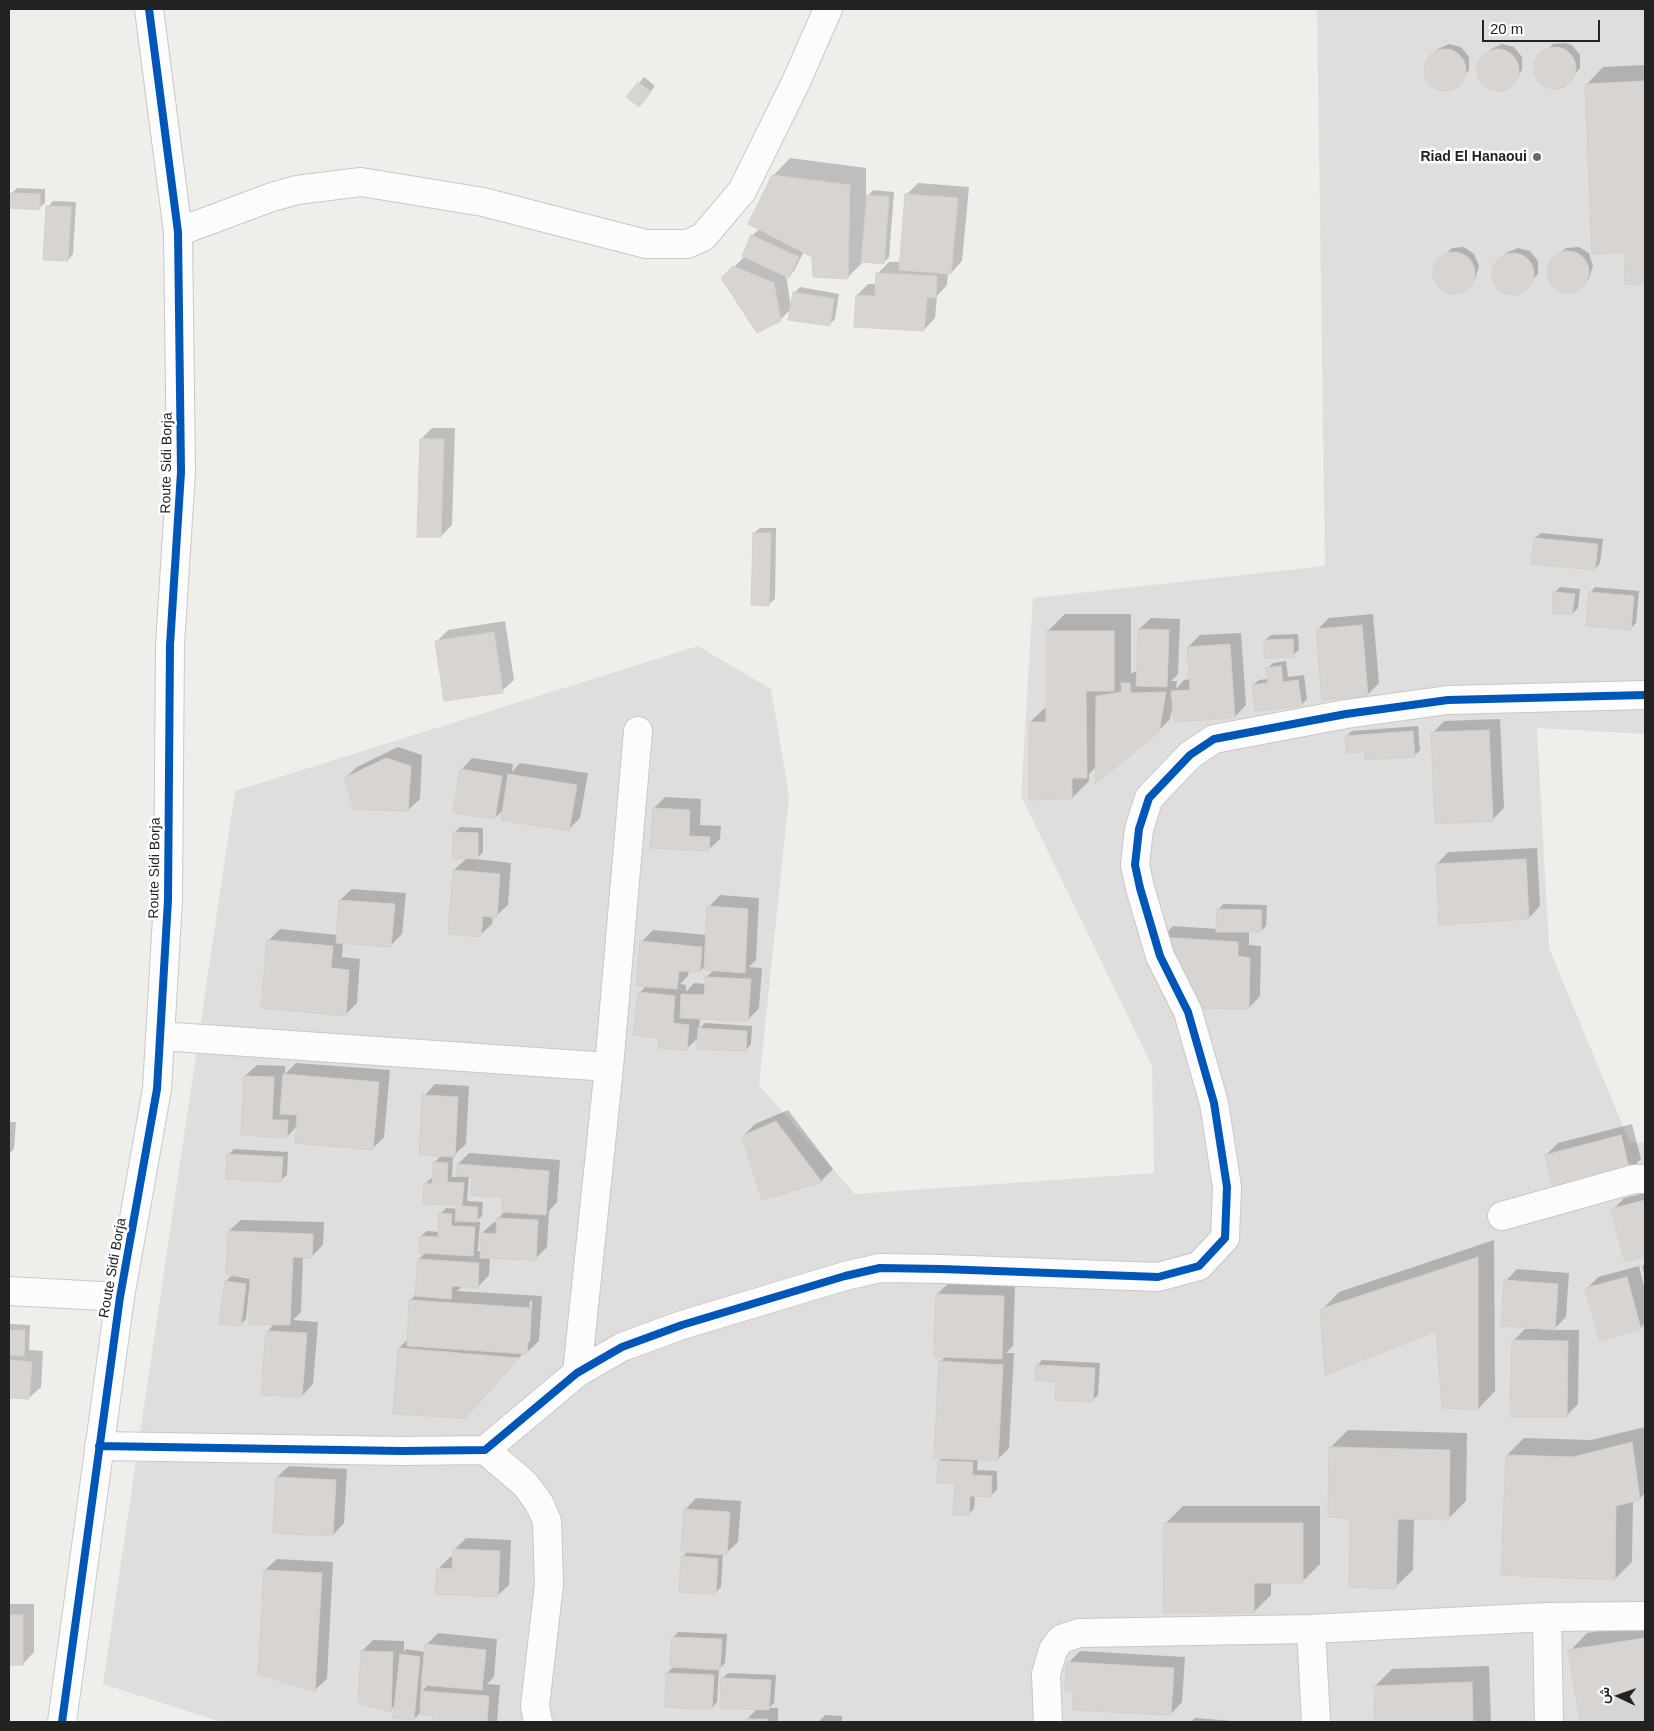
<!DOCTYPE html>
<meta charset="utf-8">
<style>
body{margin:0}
#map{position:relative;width:1654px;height:1731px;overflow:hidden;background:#f0eeeb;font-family:Helvetica,Vazirmatn,sans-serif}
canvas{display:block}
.frame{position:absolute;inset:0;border:10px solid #222;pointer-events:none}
.north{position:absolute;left:1594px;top:1671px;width:50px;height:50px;-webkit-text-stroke:4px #fff;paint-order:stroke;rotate:273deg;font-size:14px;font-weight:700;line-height:20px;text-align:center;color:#222}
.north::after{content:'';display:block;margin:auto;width:18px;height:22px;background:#222;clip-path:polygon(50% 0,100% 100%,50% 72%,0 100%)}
.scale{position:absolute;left:1482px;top:20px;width:118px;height:22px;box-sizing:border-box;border:2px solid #222;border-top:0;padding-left:6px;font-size:15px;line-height:18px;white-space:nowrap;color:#222;-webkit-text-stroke:4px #fff;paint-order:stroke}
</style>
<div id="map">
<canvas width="1654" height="1731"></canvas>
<div class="frame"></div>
<div class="north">ش</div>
<div class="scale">20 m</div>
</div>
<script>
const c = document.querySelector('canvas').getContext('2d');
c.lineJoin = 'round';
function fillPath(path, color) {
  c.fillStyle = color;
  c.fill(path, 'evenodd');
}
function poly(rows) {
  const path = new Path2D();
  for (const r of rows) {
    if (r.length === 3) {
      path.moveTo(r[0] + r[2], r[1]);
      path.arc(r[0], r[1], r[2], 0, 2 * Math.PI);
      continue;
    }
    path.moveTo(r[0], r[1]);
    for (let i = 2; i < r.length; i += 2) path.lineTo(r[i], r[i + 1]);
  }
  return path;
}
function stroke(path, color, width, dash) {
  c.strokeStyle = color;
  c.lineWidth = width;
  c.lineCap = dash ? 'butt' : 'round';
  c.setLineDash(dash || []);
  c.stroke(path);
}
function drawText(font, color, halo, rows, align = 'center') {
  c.font = font + ' Helvetica,sans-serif';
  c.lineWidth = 5;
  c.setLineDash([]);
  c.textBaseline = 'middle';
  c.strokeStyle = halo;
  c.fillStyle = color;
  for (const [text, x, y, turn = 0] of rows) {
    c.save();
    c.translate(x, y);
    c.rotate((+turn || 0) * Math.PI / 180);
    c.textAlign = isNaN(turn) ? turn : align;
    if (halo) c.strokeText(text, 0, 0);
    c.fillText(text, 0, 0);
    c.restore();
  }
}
fillPath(poly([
 [1317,9,1645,9,1645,734,1537,728,1549,948,1630,1143,1645,1142,1645,1722,221,1722,103,1684,235,791,698,646,771,689,789,796,759,1085,855,1194,1154,1173,1152,1066,1021,796,1033,598,1325,566]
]), '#dfdedc');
fillPath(poly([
 [1566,43,1572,45,1580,55,1580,68,1570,80,1559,88,1553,88,1546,85,1537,76,1536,70,1538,58,1553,44],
 [1449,44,1461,47,1469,57,1469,70,1455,87,1449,89,1436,87,1427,78,1425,72,1428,60,1438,49],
 [1502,44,1514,47,1522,57,1522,70,1508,87,1502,89,1488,87,1480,78,1479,66,1481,60,1491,49],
 [1645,65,1645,282,1626,283,1625,251,1586,85,1603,67],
 [644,77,655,86,644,100,628,97],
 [790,158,866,168,866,198,873,190,894,192,889,257,883,263,864,261,847,278,804,251,794,271,789,277,786,275,791,307,794,293,800,287,839,294,835,319,829,325,792,308,780,320,723,278,745,256,752,236,759,229,773,176],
 [918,183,969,187,962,261,951,273,948,273,947,285,937,296,935,318,924,330,857,295,868,284,877,284,878,273,889,262,901,262,906,195],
 [17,188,45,189,45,203,39,208,12,193],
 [53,201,76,202,73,254,68,260,48,207],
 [1464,247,1474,254,1479,266,1475,279,1464,289,1457,292,1444,290,1436,281,1434,275,1437,263,1452,248],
 [1579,247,1589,253,1593,266,1589,279,1578,289,1572,291,1559,290,1550,280,1549,275,1551,262,1566,248],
 [1518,248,1530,251,1538,261,1538,274,1523,290,1510,293,1504,291,1495,282,1494,276,1496,264,1500,259,1506,253],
 [432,428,455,428,452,525,441,536,421,439],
 [760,528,776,528,775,599,769,604,754,533],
 [1541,533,1603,539,1600,563,1595,569,1535,538],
 [1560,587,1580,589,1578,608,1572,614,1555,592],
 [1595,587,1639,591,1636,623,1631,628,1590,593],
 [1065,614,1131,614,1131,674,1134,672,1138,672,1139,629,1151,618,1180,619,1178,674,1171,681,1177,681,1176,689,1184,680,1190,679,1188,647,1200,635,1241,633,1246,705,1235,717,1173,704,1170,719,1158,731,1097,766,1089,774,1089,781,1072,798,1030,722,1048,705,1047,632],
 [1373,614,1379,683,1367,695,1317,630,1329,618],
 [505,621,514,680,502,691,436,642,448,630],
 [1298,634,1299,650,1293,655,1265,640,1271,635],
 [1286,661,1288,677,1304,675,1307,699,1301,705,1253,685,1259,680,1269,679,1268,668,1273,663],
 [1500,719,1504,808,1492,820,1433,733,1444,721],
 [1418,726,1420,750,1414,756,1365,751,1346,737,1352,731],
 [398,747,422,755,420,799,408,810,345,778,357,767],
 [472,758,513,764,512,772,520,763,588,773,580,818,569,829,503,810,495,818,461,770],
 [665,797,701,799,700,825,721,826,720,839,708,850,652,847,654,808],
 [460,827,483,828,483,852,476,859,511,863,508,905,496,916,493,916,492,924,480,935,454,870,467,858,454,833],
 [1537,848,1540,906,1529,918,1437,864,1448,852],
 [352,889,406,893,402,934,390,946,343,943,342,957,360,959,357,1003,345,1015,268,941,280,929,338,935,340,900],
 [720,895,759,898,756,960,749,967,762,968,759,1008,748,1020,700,1018,699,1029,705,1023,752,1026,751,1044,746,1050,699,1037,686,1049,661,1036,639,993,646,986,641,942,653,930,707,935,709,907],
 [706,965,714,970,706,977,706,984,694,983,686,992,686,985,680,984,688,976,689,970,700,971],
 [1223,904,1267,905,1266,926,1261,931,1249,931,1249,945,1261,946,1260,996,1249,1008,1162,937,1173,926,1217,929,1218,910],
 [296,1063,390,1070,384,1137,373,1148,298,1125,287,1137,242,1134,245,1076,257,1065,285,1066,285,1074],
 [435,1084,469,1086,466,1144,453,1156,452,1177,457,1177,458,1164,469,1153,560,1160,557,1202,549,1211,547,1247,535,1259,490,1257,489,1275,478,1287,463,1286,457,1291,542,1296,539,1341,527,1352,524,1352,477,1405,399,1348,408,1339,410,1301,416,1294,419,1259,426,1252,421,1236,427,1231,439,1232,440,1214,446,1208,457,1209,458,1204,425,1184,431,1178,434,1179,434,1163,442,1155,424,1096],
 [469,1175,473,1176,504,1196,505,1211,498,1219,498,1222,494,1222,482,1233,482,1251,477,1251,478,1249,480,1222,476,1221,482,1216,483,1202,467,1201],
 [530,1301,532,1301,530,1342,527,1342],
 [788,1110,833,1169,821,1181,763,1198,743,1136,755,1124],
 [9,1122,16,1122,14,1149,9,1154],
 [1632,1124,1641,1159,1629,1171,1546,1155,1558,1143],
 [234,1149,288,1152,287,1175,281,1180,229,1154],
 [1645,1193,1645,1255,1626,1260,1613,1210,1624,1198],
 [241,1220,324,1222,323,1245,312,1256,303,1256,301,1312,293,1320,318,1322,313,1384,302,1396,268,1331,275,1323,251,1290,249,1290,246,1319,240,1325,226,1281,233,1274,233,1276,252,1279,229,1231],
 [1494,1240,1495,1391,1478,1409,1437,1330,1322,1310,1339,1292],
 [1645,1263,1645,1278,1642,1266],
 [1639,1266,1645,1290,1645,1323,1641,1328,1587,1289,1598,1277],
 [1517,1269,1569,1273,1566,1317,1553,1330,1579,1330,1578,1404,1566,1416,1513,1341,1525,1329,1536,1329,1506,1281],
 [949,1283,1015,1285,1013,1346,1006,1353,1014,1353,1009,1448,997,1460,978,1459,977,1470,997,1471,997,1490,991,1495,975,1495,974,1509,968,1514,956,1482,939,1461,944,1457,940,1362,946,1356,937,1294],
 [9,1324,30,1325,29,1350,43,1351,41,1387,29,1398,9,1397],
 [1042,1360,1100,1363,1098,1395,1092,1401,1058,1380,1037,1366],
 [1645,1427,1645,1493,1639,1499,1633,1500,1632,1562,1615,1579,1507,1455,1524,1438,1591,1440],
 [1348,1430,1467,1433,1466,1501,1448,1519,1414,1518,1413,1570,1395,1587,1351,1517,1331,1447],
 [289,1466,347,1469,344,1523,333,1535,277,1477],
 [696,1498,741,1501,738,1542,726,1553,723,1553,721,1587,715,1593,682,1557,688,1551,685,1510],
 [1183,1506,1320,1506,1320,1564,1302,1582,1271,1582,1271,1595,1254,1612,1166,1523],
 [466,1538,511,1540,509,1585,497,1596,438,1569,450,1557,454,1557,455,1549],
 [277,1559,333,1562,327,1679,315,1690,265,1570],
 [9,1604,34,1604,34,1652,23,1664,9,1664],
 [1645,1624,1645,1722,1581,1722,1570,1651,1587,1633],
 [678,1632,727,1634,725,1663,719,1669,717,1702,712,1708,667,1673,674,1666,673,1638],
 [438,1633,497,1639,494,1677,487,1684,500,1685,497,1722,433,1722,434,1714,420,1713,414,1719,396,1705,390,1710,362,1651,373,1640,404,1641,404,1652,406,1649,425,1652,426,1645],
 [422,1684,429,1684,421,1692],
 [1080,1651,1185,1657,1182,1702,1171,1714,1075,1690,1068,1663],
 [1489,1666,1491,1722,1376,1722,1375,1686,1392,1669],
 [728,1673,776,1675,774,1703,769,1708,778,1708,778,1722,747,1722,747,1719,758,1708,722,1679],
 [825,1715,842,1716,842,1722,818,1722],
 [1195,1718,1246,1722,1191,1722]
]), '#0003');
const building = poly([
 [1555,68,21],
 [1498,70,21],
 [1445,70,21],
 [1645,81,1645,284,1625,284,1624,252,1592,254,1585,84,1645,81],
 [638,82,651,92,639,107,626,97,638,82],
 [772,175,850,185,848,279,813,277,812,257,748,224,772,175],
 [10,193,40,194,40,210,10,208,10,193],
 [905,194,958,198,951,274,899,270,905,194],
 [867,195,889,197,884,264,861,262,867,195],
 [46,206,71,207,68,261,43,260,46,206],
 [751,235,799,257,789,278,742,256,751,235],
 [1568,272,21],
 [1454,273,21],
 [1513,274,21],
 [733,266,774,283,781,321,757,333,721,278,733,266],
 [876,273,937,276,936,298,927,297,924,331,854,327,856,295,875,296,876,273],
 [793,292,834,299,830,326,788,320,793,292],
 [420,439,444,439,441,537,417,537,420,439],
 [753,533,771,533,769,606,751,605,753,533],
 [1534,538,1598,544,1595,570,1531,564,1534,538],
 [1553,592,1575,594,1572,615,1552,613,1553,592],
 [1589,592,1634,596,1631,630,1586,626,1589,592],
 [1362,625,1368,696,1322,700,1316,629,1362,625],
 [1138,629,1169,630,1167,687,1136,686,1138,629],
 [1046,631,1114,631,1114,691,1086,691,1087,778,1072,778,1072,799,1029,800,1029,722,1046,722,1046,631],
 [494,632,503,693,444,701,435,641,494,632],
 [1293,639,1294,657,1264,658,1264,640,1293,639],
 [1230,644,1235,718,1174,722,1171,691,1190,690,1187,647,1230,644],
 [1281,666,1283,682,1298,680,1302,706,1255,711,1252,685,1268,683,1266,668,1281,666],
 [1121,683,1130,683,1131,693,1166,692,1159,732,1095,784,1096,696,1122,692,1121,683],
 [1489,730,1493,821,1435,824,1431,732,1489,730],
 [1413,731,1415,757,1365,760,1364,752,1347,753,1345,736,1413,731],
 [386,758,411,766,408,811,354,809,344,778,386,758],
 [460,769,502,776,495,819,453,813,460,769],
 [508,774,577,785,569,831,501,820,508,774],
 [653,808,690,810,689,836,710,837,709,851,650,848,653,808],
 [453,832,478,833,478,859,452,858,453,832],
 [1526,859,1529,919,1439,925,1436,864,1526,859],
 [453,870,500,874,497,918,483,916,481,937,448,934,453,870],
 [339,900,395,904,391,947,336,943,339,900],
 [707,906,748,909,745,973,704,970,707,906],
 [1217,909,1262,910,1261,932,1216,932,1217,909],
 [1160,937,1238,942,1238,956,1250,958,1249,1009,1194,1008,1160,937],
 [267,940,333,946,331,968,349,970,346,1016,261,1008,267,940],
 [640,941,702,947,700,972,679,971,677,989,636,986,640,941],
 [705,977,751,979,748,1021,680,1018,681,994,704,995,705,977],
 [638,992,675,996,673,1023,689,1025,687,1050,658,1048,659,1038,633,1035,638,992],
 [698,1028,747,1031,746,1051,697,1049,698,1028],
 [283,1074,379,1082,373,1150,295,1143,297,1115,280,1114,283,1074],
 [244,1076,274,1077,272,1120,288,1120,287,1138,241,1135,244,1076],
 [422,1095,458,1097,455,1157,419,1155,422,1095],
 [776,1121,822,1182,762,1200,742,1136,776,1121],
 [1621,1135,1630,1172,1554,1192,1545,1155,1621,1135],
 [227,1154,283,1157,281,1182,226,1179,227,1154],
 [433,1162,448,1163,447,1182,464,1183,462,1206,478,1207,477,1222,455,1221,456,1205,423,1204,424,1183,432,1184,433,1162],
 [457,1164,549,1171,546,1215,502,1212,503,1197,471,1195,472,1177,456,1176,457,1164],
 [1645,1200,1645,1256,1625,1262,1611,1209,1645,1200],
 [439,1213,452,1214,451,1226,475,1227,473,1256,419,1253,420,1236,438,1237,439,1213],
 [497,1218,538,1220,536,1260,480,1258,481,1233,496,1234,497,1218],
 [228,1231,313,1234,312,1258,293,1257,290,1325,249,1324,250,1276,226,1275,228,1231],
 [1478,1257,1478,1410,1442,1408,1436,1331,1325,1375,1320,1309,1478,1257],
 [418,1259,479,1263,478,1288,452,1286,451,1299,415,1296,418,1259],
 [1627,1277,1641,1329,1600,1341,1585,1288,1627,1277],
 [1504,1280,1558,1284,1555,1330,1501,1326,1504,1280],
 [225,1281,246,1284,241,1326,219,1324,225,1281],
 [936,1294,1004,1296,1002,1359,934,1357,936,1294],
 [409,1300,531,1308,527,1354,407,1346,409,1300],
 [9,1330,25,1330,24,1356,9,1355,9,1330],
 [266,1331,307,1333,302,1397,261,1395,266,1331],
 [1512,1340,1568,1341,1567,1417,1510,1417,1512,1340],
 [398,1348,519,1358,465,1418,393,1414,398,1348],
 [9,1360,32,1362,29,1399,9,1398,9,1360],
 [939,1361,1003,1365,998,1461,934,1458,939,1361],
 [1036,1365,1095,1368,1093,1402,1055,1400,1056,1382,1035,1380,1036,1365],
 [1632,1442,1640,1500,1616,1506,1615,1580,1501,1575,1506,1455,1573,1457,1632,1442],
 [1329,1447,1450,1450,1449,1520,1398,1519,1396,1589,1349,1587,1350,1518,1328,1517,1329,1447],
 [938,1461,973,1462,972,1475,992,1476,991,1497,970,1496,969,1515,953,1515,955,1484,937,1483,938,1461],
 [276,1477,336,1480,333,1536,273,1533,276,1477],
 [684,1509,730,1512,727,1555,681,1552,684,1509],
 [1164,1523,1303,1523,1303,1583,1254,1583,1254,1613,1163,1613,1164,1523],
 [453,1549,500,1551,498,1597,435,1594,437,1568,452,1569,453,1549],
 [681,1556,718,1559,716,1594,679,1592,681,1556],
 [264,1570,322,1573,315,1692,258,1674,264,1570],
 [9,1615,23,1615,23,1665,9,1665,9,1615],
 [672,1637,722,1639,720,1670,670,1667,672,1637],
 [1645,1638,1645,1722,1580,1722,1568,1650,1645,1638],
 [425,1644,486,1650,482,1690,421,1685,425,1644],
 [361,1651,393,1652,391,1712,358,1703,361,1651],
 [400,1654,420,1657,414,1720,393,1718,400,1654],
 [1067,1662,1174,1668,1171,1715,1072,1710,1073,1691,1065,1690,1067,1662],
 [666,1673,714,1675,712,1709,665,1707,666,1673],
 [721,1678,771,1680,769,1710,720,1708,721,1678],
 [1472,1682,1473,1722,1375,1722,1374,1686,1472,1682],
 [421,1691,489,1696,487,1722,431,1722,433,1715,420,1714,421,1691],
 [746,1719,767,1719,767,1722,746,1722,746,1719]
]);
fillPath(building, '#d7d4d2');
stroke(building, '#d3d0cc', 1);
const minor = poly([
 [178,232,272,197,297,190,361,182,483,202,646,244,687,244,703,237,742,191,796,82,828,9],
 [160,1036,609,1067],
 [1502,1216,1634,1179,1645,1179],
 [9,1291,120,1297],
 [577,1373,609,1067,638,731],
 [99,1446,402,1451,485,1450,577,1373,622,1347,682,1325,845,1276,880,1268,942,1269,1158,1277,1199,1266,1225,1238,1227,1187,1214,1103,1188,1012,1160,956,1140,888,1135,865,1139,829,1149,798,1190,755,1214,739,1346,714,1448,700,1645,695],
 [485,1450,525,1484,539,1503,547,1521,549,1584,535,1706,538,1722],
 [1547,1617,1549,1722],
 [1311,1629,1316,1722],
 [1048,1722,1046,1674,1053,1650,1061,1639,1079,1633,1311,1629,1547,1617,1645,1616]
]);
const tertiary = poly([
 [62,1722,120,1297,157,1089,168,900,170,645,181,472,178,232,149,9]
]);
stroke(minor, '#c9c8c7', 30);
stroke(tertiary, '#c9c8c7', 30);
stroke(minor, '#fdfcfc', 28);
stroke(tertiary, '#fdfcfc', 28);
stroke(poly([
 [99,1446,402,1451,485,1450,577,1373,622,1347,682,1325,845,1276,880,1268,942,1269,1158,1277,1199,1266,1225,1238,1227,1187,1214,1103,1188,1012,1160,956,1140,888,1135,865,1139,829,1149,798,1190,755,1214,739,1346,714,1448,700,1645,695],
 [62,1722,120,1297,157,1089,168,900,170,645,181,472,178,232,149,9]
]), '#0057b8', 8);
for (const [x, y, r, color] of [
 [1537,157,5,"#6a6968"]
]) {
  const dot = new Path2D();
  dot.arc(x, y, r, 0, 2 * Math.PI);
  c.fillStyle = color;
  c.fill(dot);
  stroke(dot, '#fff', 2);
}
drawText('bold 14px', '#222', '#fff', [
 ["Riad El Hanaoui",1527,157]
], 'right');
drawText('14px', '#222', '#fff', [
 ["Route Sidi Borja",167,463,-89],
 ["Route Sidi Borja",155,868,-89],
 ["Route Sidi Borja",113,1268,-80]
]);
</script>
